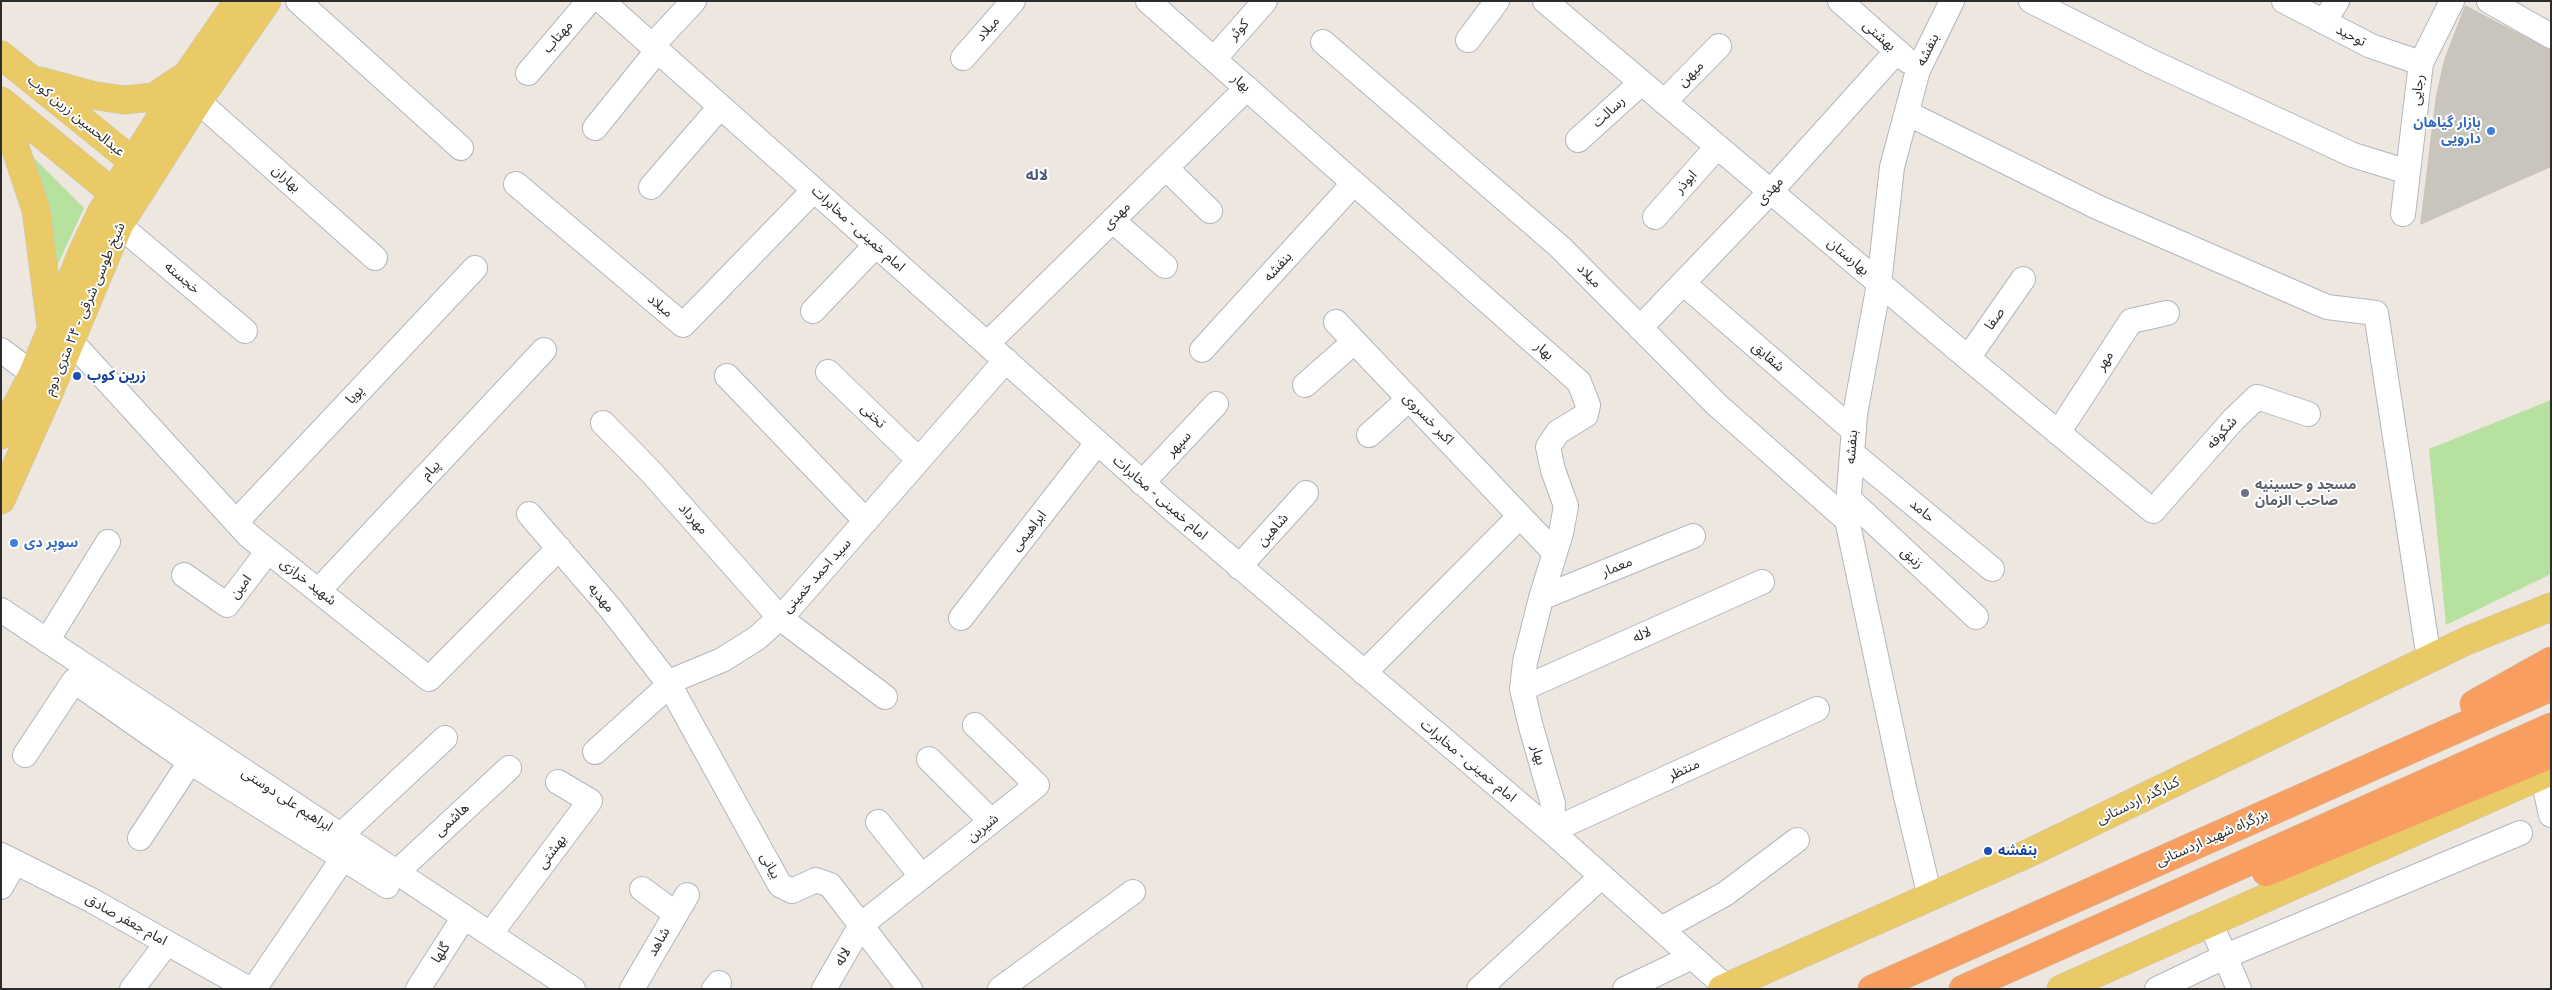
<!DOCTYPE html>
<meta charset="utf-8">
<style>
body{margin:0}
#map{position:relative;width:2552px;height:990px;overflow:hidden;background:#ede7df;font-family:"Noto Sans",sans-serif}
canvas{display:block}
.frame{position:absolute;inset:0;border:2px solid #2c2c2c;pointer-events:none}
</style>
<div id="map">
<canvas width="2552" height="990"></canvas>
<div class="frame"></div>
</div>
<script>
const c = document.querySelector('canvas').getContext('2d');
c.lineJoin = 'round';
function fillPath(path, color) {
  c.fillStyle = color;
  c.fill(path, 'evenodd');
}
function poly(rows) {
  const path = new Path2D();
  for (const r of rows) {
    path.moveTo(r[0], r[1]);
    for (let i = 2; i < r.length; i += 2) path.lineTo(r[i], r[i + 1]);
  }
  return path;
}
function stroke(path, color, width, dash) {
  c.strokeStyle = color;
  c.lineWidth = width;
  c.lineCap = dash ? 'butt' : 'round';
  c.setLineDash(dash || []);
  c.stroke(path);
}
function drawText(font, color, halo, rows, align = 'center') {
  c.font = font + ' "Noto Sans","Noto Sans Arabic",sans-serif';
  c.lineWidth = 4;
  c.setLineDash([]);
  c.textBaseline = 'middle';
  c.strokeStyle = halo;
  c.fillStyle = color;
  for (const [text, x, y, turn = 0] of rows) {
    c.save();
    c.translate(x, y);
    c.rotate((+turn || 0) * Math.PI / 180);
    c.textAlign = isNaN(turn) ? turn : align;
    if (halo) c.strokeText(text, 0, 0);
    c.fillText(text, 0, 0);
    c.restore();
  }
}
fillPath(poly([
 [29,153,84,208,57,266],
 [2551,400,2551,574,2446,625,2429,449]
]), '#b7e19f');
fillPath(poly([
 [2465,5,2551,50,2551,167,2420,225,2436,95,2444,60]
]), '#c9c5bd');
const minor = poly([
 [298,1,461,148],
 [602,1,1170,507,1551,831,1726,987],
 [1148,1,1579,382,1588,405,1586,415,1558,432,1548,447,1553,470,1566,506,1561,533,1541,598,1525,662,1522,689,1531,727,1553,804,1551,831,1817,709],
 [1545,1,1968,358,2153,511,2233,420,2257,397,2308,414],
 [1840,1,1908,61],
 [2031,1,2152,62,2353,155,2408,172],
 [2284,1,2371,46,2421,63],
 [2489,1,2551,36],
 [2324,22,2337,1],
 [1468,40,1497,1],
 [1323,42,1560,247,1716,404,1847,520],
 [652,46,694,1],
 [963,58,1013,1],
 [1214,59,1265,1],
 [528,73,589,1],
 [198,101,375,258],
 [1664,102,1719,46],
 [1907,113,2097,207,2327,307,2376,313,2429,659],
 [595,128,657,51],
 [1578,140,1641,83],
 [1166,168,1210,211],
 [516,184,683,325,814,190],
 [651,187,720,107],
 [2403,214,2421,63,2452,1],
 [1655,217,1717,147],
 [1113,221,1165,266],
 [119,225,245,331],
 [1683,283,1854,431],
 [813,311,876,245],
 [1336,322,1555,553],
 [1640,328,1770,192,1897,51],
 [70,340,248,535,429,679,559,548],
 [987,344,1247,88],
 [1,350,33,374],
 [1202,350,1354,183],
 [1968,358,2023,279],
 [828,372,919,460],
 [727,376,866,521],
 [1305,385,1354,342],
 [603,423,651,472,780,618,885,697],
 [2058,433,2131,321,2167,313],
 [1369,435,1409,399],
 [1852,453,1992,569],
 [1142,483,1216,404],
 [1848,498,1976,617],
 [529,514,611,609,669,684,780,885,792,891,816,880,830,885,910,989],
 [236,522,475,268],
 [1239,567,1306,493],
 [184,575,227,605,268,551],
 [319,590,544,350],
 [1541,598,1693,536],
 [1,610,573,989],
 [961,618,1097,443],
 [47,641,108,542],
 [1364,673,1520,516],
 [1522,689,1762,582],
 [595,752,676,679,722,660,757,638,787,611,1006,360],
 [25,755,74,681,190,762,387,886],
 [929,759,991,821],
 [2542,774,2551,815],
 [878,822,922,877],
 [340,836,445,738],
 [140,838,190,762],
 [1,855,91,900,249,989],
 [396,873,509,768],
 [1,887,15,862],
 [642,889,676,914],
 [1930,897,1905,792,1847,520,1855,414,1879,284,1892,167,1918,70,1952,1],
 [2210,922,2239,989],
 [1661,929,1725,894,1797,840],
 [491,933,590,801,558,782],
 [132,989,167,943],
 [254,989,352,845],
 [418,989,464,917],
 [632,989,687,895],
 [714,989,719,983],
 [824,989,861,925,1037,785,975,725],
 [1000,989,1133,892],
 [1479,989,1602,876],
 [1625,989,1692,957],
 [2157,989,2226,956,2520,833]
]);
const major = poly([
 [1,55,146,172],
 [40,81,91,95,124,100,154,97,182,78],
 [1,101,113,193,130,201],
 [1,115,14,144,36,210,51,326],
 [1,435,33,374,82,253,101,213,187,75,238,1],
 [1,500,48,395,119,225,198,101,267,1],
 [1722,989,2029,853,2466,641,2551,607],
 [2061,989,2551,771]
]);
const highway = poly([
 [2474,704,2551,661],
 [2266,872,2551,754],
 [1872,989,2551,687],
 [1963,989,2551,727]
]);
stroke(minor, '#b2b6bf', 26);
stroke(major, '#c8c8c8', 29);
stroke(highway, '#c8c8c8', 29);
stroke(minor, '#fff', 24);
stroke(major, '#eac967', 28);
stroke(highway, '#f79e60', 28);
for (const [x, y, r, color] of [
 [2491,131,5,"#3f7fe0"],
 [77,376,5,"#1a4fb4"],
 [2245,493,5,"#6b7280"],
 [14,543,5,"#3f7fe0"],
 [1988,851,5,"#1a4fb4"]
]) {
  const dot = new Path2D();
  dot.arc(x, y, r, 0, 2 * Math.PI);
  c.fillStyle = color;
  c.fill(dot);
  stroke(dot, '#fff', 2);
}
drawText('14px', '#2c2c2c', '#fff', [
 ["میلاد",988,29,-48],
 ["کوثر",1239,30,-48],
 ["بهشتی",1879,36,41],
 ["توحید",2351,36,27],
 ["مهتاب",558,37,-49],
 ["بنفشه",1928,50,-64],
 ["میهن",1691,74,-45],
 ["بهار",1241,83,41],
 ["رجایی",2418,90,-83],
 ["رسالت",1609,112,-43],
 ["عبدالحسین زرین کوب",76,116,39],
 ["بهاران",286,179,42],
 ["ابوذر",1686,182,-48],
 ["مهدی",1770,191,-47],
 ["مهدی",1117,216,-45],
 ["امام خمینی - مخابرات",858,229,42],
 ["بهارستان",1848,257,40],
 ["بنفشه",1278,267,-48],
 ["میلاد",1589,276,45],
 ["خجسته",182,278,40],
 ["میلاد",660,306,40],
 ["شیخ طوسی شرقی - ۲۴ متری دوم",85,309,-67],
 ["صفا",1995,319,-55],
 ["بهار",1544,351,41],
 ["شقایق",1768,357,41],
 ["مهر",2105,361,-57],
 ["پویا",355,395,-47],
 ["تختی",873,416,44],
 ["اکبر خسروی",1428,419,46],
 ["شکوفه",2222,433,-48],
 ["سپهر",1179,444,-47],
 ["بنفشه",1852,447,-86],
 ["پیام",431,470,-47],
 ["امام خمینی - مخابرات",1160,498,41],
 ["حامد",1922,511,40],
 ["مهرداد",693,519,48],
 ["شاهین",1273,530,-48],
 ["ابراهیمی",1029,531,-52],
 ["زنبق",1912,558,43],
 ["معمار",1617,567,-22],
 ["سید احمد خمینی",817,576,-48],
 ["شهید خرازی",308,582,38],
 ["امین",241,587,-53],
 ["مهدیه",601,598,50],
 ["لاله",1642,635,-24],
 ["بهار",1538,755,74],
 ["امام خمینی - مخابرات",1468,761,40],
 ["منتظر",1684,770,-25],
 ["ابراهیم علی دوستی",287,800,33],
 ["کنارگذر اردستانی",2138,801,-26],
 ["هاشمی",452,820,-43],
 ["شیرین",983,828,-39],
 ["بزرگراه شهید اردستانی",2212,838,-24],
 ["بهشتی",552,852,-53],
 ["بیانی",770,866,61],
 ["امام جعفر صادق",126,920,29],
 ["شاهد",659,942,-60],
 ["گلها",441,953,-57],
 ["لاله",843,957,-60]
]);
drawText('bold 14px', '#366cbe', '#fff', [
 ["بازار گیاهان",2481,123],
 ["دارویی",2481,139],
 ["سوپر دی",24,543,"left"]
], 'right');
drawText('bold 14px', '#164399', '#fff', [
 ["زرین کوب",87,376],
 ["بنفشه",1998,851]
], 'left');
drawText('bold 14px', '#5b616d', '#fff', [
 ["مسجد و حسینیه",2255,485],
 ["صاحب الزمان",2255,501]
], 'left');
drawText('bold 15px', '#4e577b', '#fff', [
 ["لاله",1037,176]
]);
</script>
